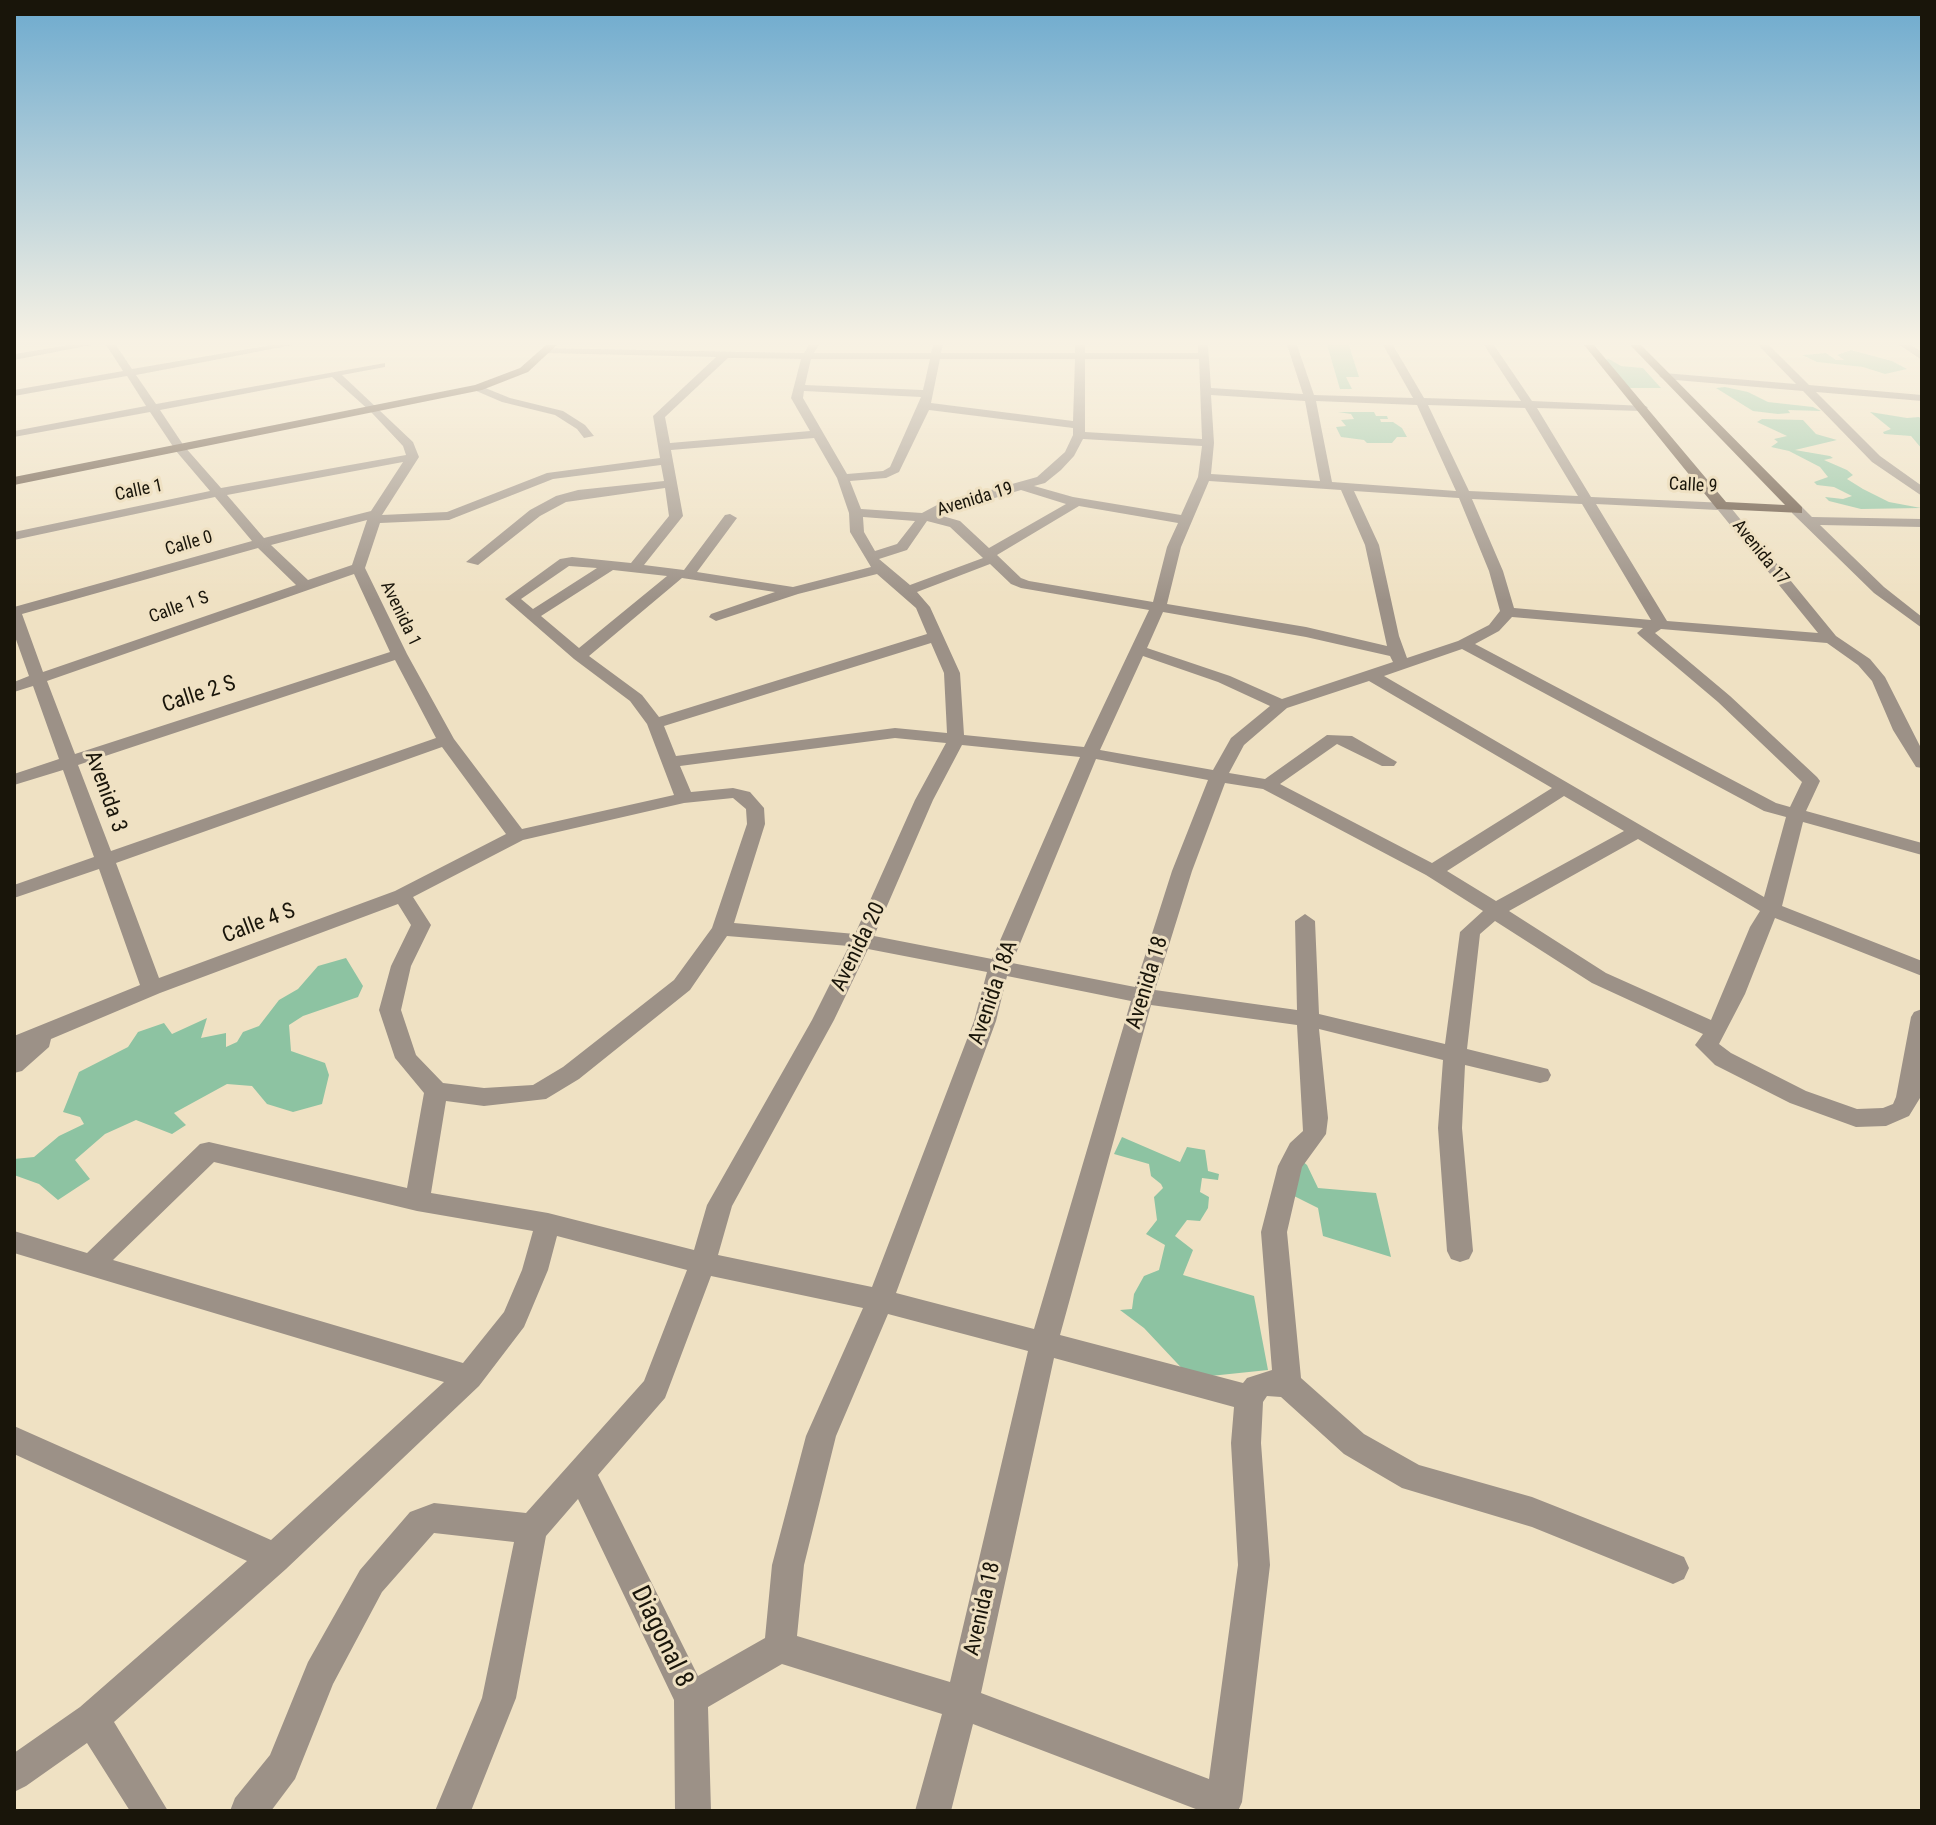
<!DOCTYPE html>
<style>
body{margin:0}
#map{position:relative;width:1936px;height:1825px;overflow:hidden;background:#efe1c3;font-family:"Roboto Condensed",sans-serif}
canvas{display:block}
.frame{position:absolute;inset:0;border:16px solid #19150a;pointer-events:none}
</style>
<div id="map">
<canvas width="1936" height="1825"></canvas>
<div class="frame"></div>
</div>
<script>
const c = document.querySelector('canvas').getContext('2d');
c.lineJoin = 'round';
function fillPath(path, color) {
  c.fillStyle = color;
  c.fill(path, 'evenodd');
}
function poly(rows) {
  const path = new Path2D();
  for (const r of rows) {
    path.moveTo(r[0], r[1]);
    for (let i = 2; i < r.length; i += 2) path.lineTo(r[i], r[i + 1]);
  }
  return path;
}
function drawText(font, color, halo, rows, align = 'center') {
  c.font = font + ' "Roboto Condensed",sans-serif';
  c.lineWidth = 6;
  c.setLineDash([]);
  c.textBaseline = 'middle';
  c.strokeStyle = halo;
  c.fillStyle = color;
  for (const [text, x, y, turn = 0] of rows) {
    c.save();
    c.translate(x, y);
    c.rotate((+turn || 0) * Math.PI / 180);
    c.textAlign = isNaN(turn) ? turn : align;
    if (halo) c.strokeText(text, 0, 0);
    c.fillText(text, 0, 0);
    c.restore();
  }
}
fillPath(poly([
 [1327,345,1349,345,1359,377,1346,377,1352,389,1340,389],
 [1851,350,1892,361,1907,369,1885,374,1863,367,1817,362,1802,355,1826,353,1836,360,1844,360,1837,355],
 [1609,359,1621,366,1643,368,1661,388,1629,388,1603,360],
 [1725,387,1748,392,1768,402,1813,407,1821,411,1788,410,1790,413,1778,414,1753,411,1716,388],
 [1338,412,1374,412,1376,416,1387,416,1388,419,1380,419,1381,422,1393,422,1402,428,1407,437,1397,437,1392,443,1367,443,1364,440,1341,437,1336,427,1346,426,1341,420,1354,419,1351,414],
 [1870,412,1907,418,1919,417,1922,420,1922,449,1911,436,1884,434,1883,432,1891,429],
 [1762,419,1803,420,1816,434,1837,440,1795,450,1830,456,1833,458,1824,460,1847,470,1853,475,1847,479,1863,489,1889,502,1921,508,1861,509,1829,501,1825,497,1843,499,1852,496,1834,487,1817,485,1814,482,1828,477,1820,467,1789,451,1771,447,1778,442,1774,439,1787,436,1757,422],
 [346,958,363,986,358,997,303,1016,289,1025,291,1051,325,1063,329,1075,322,1104,293,1112,267,1104,252,1086,227,1084,174,1113,186,1125,172,1134,136,1120,105,1134,75,1160,90,1179,58,1200,39,1184,14,1175,14,1159,34,1157,59,1136,84,1124,80,1117,63,1112,79,1072,128,1047,138,1032,164,1023,172,1034,207,1018,201,1038,226,1033,226,1047,237,1042,243,1032,259,1026,279,1000,298,989,318,966],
 [1122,1137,1180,1162,1187,1147,1205,1150,1208,1171,1219,1174,1218,1180,1202,1178,1200,1192,1209,1197,1208,1208,1200,1221,1187,1220,1175,1236,1193,1250,1183,1275,1254,1296,1268,1370,1191,1378,1144,1328,1120,1310,1132,1309,1134,1294,1144,1276,1159,1270,1165,1245,1146,1234,1157,1220,1154,1197,1163,1188,1161,1184,1151,1176,1149,1164,1114,1154],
 [1296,1156,1307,1165,1318,1188,1376,1193,1391,1257,1323,1236,1318,1208,1292,1195]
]), '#8dc3a2');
fillPath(poly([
 [69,345,92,345,14,360,14,354,69,345],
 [106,345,116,345,132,369,271,345,293,345,136,375,156,404,385,363,385,367,342,375,413,442,419,457,382,515,447,512,547,473,660,458,653,416,716,357,542,353,541,351,546,348,804,353,809,345,819,345,814,353,931,353,933,345,943,345,941,353,1075,353,1075,345,1085,345,1085,353,1198,353,1198,345,1208,345,1211,388,1303,394,1287,345,1297,345,1314,395,1413,398,1383,345,1393,345,1424,398,1521,401,1484,345,1494,345,1532,401,1646,406,1648,408,1642,411,1537,408,1591,497,1727,503,1836,636,1870,659,1885,677,1922,750,1922,768,1916,767,1893,730,1872,681,1858,665,1827,643,1661,629,1655,633,1730,696,1817,777,1820,781,1806,811,1922,843,1922,855,1803,822,1782,906,1922,961,1922,976,1775,918,1745,994,1719,1044,1731,1053,1806,1091,1857,1109,1883,1108,1893,1104,1896,1097,1911,1017,1914,1012,1922,1009,1920,1098,1909,1116,1886,1126,1856,1127,1790,1103,1715,1065,1695,1045,1703,1034,1592,983,1495,921,1480,934,1467,1049,1548,1069,1551,1075,1548,1081,1540,1083,1465,1065,1462,1128,1473,1251,1469,1259,1460,1262,1451,1259,1447,1251,1438,1128,1443,1060,1319,1029,1328,1118,1326,1134,1302,1167,1287,1232,1301,1378,1364,1434,1419,1465,1532,1497,1684,1557,1689,1568,1684,1579,1673,1584,1532,1527,1402,1488,1344,1454,1281,1397,1267,1396,1263,1402,1261,1443,1270,1565,1242,1802,1238,1811,1201,1811,973,1724,951,1811,915,1811,942,1714,782,1664,708,1707,711,1811,675,1811,674,1700,578,1499,546,1536,516,1698,471,1811,435,1811,482,1698,514,1542,434,1533,382,1592,333,1684,295,1779,271,1811,230,1811,235,1798,270,1755,308,1662,360,1570,410,1512,434,1503,526,1513,644,1381,687,1270,557,1236,548,1270,524,1327,479,1386,286,1569,114,1722,168,1811,130,1811,87,1743,26,1786,14,1792,14,1753,80,1707,247,1561,14,1454,14,1426,271,1540,444,1382,14,1253,14,1231,87,1253,200,1144,209,1142,407,1188,424,1093,395,1058,379,1010,391,966,411,925,398,904,160,993,51,1039,49,1047,22,1071,14,1073,14,1036,140,985,99,869,14,898,14,885,94,857,63,770,14,785,14,774,59,759,33,686,14,692,14,682,29,676,14,634,14,607,252,541,215,497,14,540,14,532,210,491,176,451,150,412,14,437,14,431,146,406,127,376,14,396,14,390,123,371,106,345],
 [728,358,801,359,791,398,810,431,670,443,665,417,728,358],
 [811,359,930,359,923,390,805,385,811,359],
 [940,359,1075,359,1073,421,931,403,940,359],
 [1085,359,1199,359,1202,439,1085,432,1085,359],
 [332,377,371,412,403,446,406,455,221,488,184,446,160,410,332,377],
 [804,391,921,397,890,467,883,471,847,474,803,398,804,391],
 [1211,395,1305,401,1320,481,1211,474,1214,443,1211,395],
 [1316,401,1417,405,1456,491,1332,482,1316,401],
 [1428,405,1525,408,1578,496,1469,491,1428,405],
 [929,410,1073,428,1073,435,1065,452,1037,477,937,505,922,513,861,509,850,481,886,478,899,472,929,410],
 [814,438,837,478,849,513,850,532,871,567,793,587,697,572,737,518,730,514,725,515,684,570,644,565,683,516,671,450,814,438],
 [1083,439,1202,446,1198,477,1181,515,1073,497,1034,486,1045,483,1061,470,1074,456,1083,439],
 [403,462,371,511,264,538,227,495,403,462],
 [661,465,664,481,578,490,556,496,530,510,466,562,478,565,540,516,566,502,665,488,669,516,631,563,572,557,560,559,505,599,574,659,630,701,647,724,674,795,522,829,454,739,407,654,365,568,380,523,449,520,553,479,661,465],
 [1209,481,1341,490,1365,545,1387,646,1306,627,1167,604,1181,547,1209,481],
 [1021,490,1066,504,989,548,960,521,939,515,1021,490],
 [1354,491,1459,498,1489,571,1500,611,1489,625,1458,641,1407,658,1399,636,1379,545,1354,491],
 [1472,499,1582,504,1651,620,1514,608,1503,571,1472,499],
 [1596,504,1718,510,1818,633,1667,621,1596,504],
 [1079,506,1178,523,1167,547,1153,602,1029,581,1021,578,997,555,1079,506],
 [863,517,915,521,897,544,875,551,864,532,863,517],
 [367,520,352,565,308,580,271,545,367,520],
 [927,521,950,527,983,558,910,585,879,559,907,550,927,521],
 [258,548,296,585,43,672,22,614,258,548],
 [990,564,1011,584,1021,588,1149,610,1084,747,964,735,960,673,930,607,917,592,990,564],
 [569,566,597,568,533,609,521,599,569,566],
 [613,570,667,576,579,648,541,616,613,570],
 [354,574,390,652,75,754,47,681,354,574],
 [877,574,916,608,927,634,659,717,642,695,589,656,682,578,775,592,711,614,709,617,716,621,798,594,877,574],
 [1163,612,1306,637,1390,656,1393,662,1282,699,1230,676,1147,648,1163,612],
 [1512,617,1643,628,1637,633,1640,636,1718,702,1802,782,1790,807,1776,803,1475,644,1499,631,1512,617],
 [931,643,944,673,947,733,895,728,676,756,664,726,931,643],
 [1462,649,1764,811,1786,817,1764,897,1384,676,1462,649],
 [1143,656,1218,682,1270,706,1231,738,1213,770,1100,750,1143,656],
 [395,660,436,738,111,851,78,765,395,660],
 [1369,681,1552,788,1432,863,1280,784,1337,744,1382,766,1394,766,1397,762,1352,736,1327,735,1265,779,1229,773,1244,745,1287,708,1369,681],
 [895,738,946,743,915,800,855,934,734,923,765,824,764,808,750,792,733,788,691,792,680,766,895,738],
 [962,745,1080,757,992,959,874,936,933,800,962,745],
 [442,747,506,834,395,891,159,978,116,863,442,747],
 [1096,759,1208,780,1172,871,1135,987,1012,963,1096,759],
 [1225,783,1263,789,1426,875,1483,911,1460,932,1445,1044,1319,1014,1315,921,1305,914,1295,921,1297,1010,1155,990,1192,871,1225,783],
 [1564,796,1624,831,1496,901,1447,871,1564,796],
 [733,798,746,809,747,824,712,928,674,980,563,1067,533,1085,484,1088,443,1083,416,1055,401,1010,411,966,431,925,413,897,523,840,684,803,733,798],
 [1638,839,1760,911,1750,927,1711,1020,1606,973,1509,911,1638,839],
 [727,936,849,946,812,1020,707,1205,694,1250,548,1213,431,1193,446,1101,484,1106,546,1099,579,1079,690,990,727,936],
 [868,949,987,972,974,1021,872,1287,718,1255,732,1206,834,1020,868,949],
 [1007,976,1131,1001,1034,1329,896,1293,996,1021,1007,976],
 [1151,1005,1297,1025,1303,1131,1290,1143,1278,1166,1261,1232,1272,1370,1247,1378,1243,1383,1060,1335,1151,1005],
 [214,1162,417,1211,533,1231,522,1270,504,1312,463,1363,113,1260,214,1162],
 [711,1276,863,1308,806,1436,772,1565,765,1638,698,1676,598,1475,665,1398,711,1276],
 [888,1314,1028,1351,950,1682,797,1636,804,1565,836,1436,888,1314],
 [1054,1358,1234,1407,1231,1443,1238,1565,1209,1779,981,1693,1054,1358],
 [1758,345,1769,345,1809,385,1922,395,1922,401,1816,392,1880,456,1922,486,1922,496,1872,462,1803,391,1664,379,1659,376,1664,373,1796,384,1758,345],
 [1899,345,1911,345,1922,352,1922,360,1899,345],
 [478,385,510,398,563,411,585,425,594,436,584,438,577,429,555,415,502,402,474,390,473,388,478,385],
 [1792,507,1802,507,1812,517,1922,519,1922,527,1820,525,1884,587,1922,617,1922,628,1874,593,1792,513,1792,507]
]), '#9c9187');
fillPath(poly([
 [546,345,557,345,528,372,482,390,14,485,14,477,475,385,520,368,546,345],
 [1584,345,1594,345,1726,502,1785,505,1630,345,1641,345,1802,507,1802,513,1717,509,1584,345]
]), '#614e3e');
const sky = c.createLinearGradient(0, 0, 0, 600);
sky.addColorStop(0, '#6daace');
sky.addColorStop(0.57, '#f8f2e4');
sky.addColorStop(1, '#f8f2e400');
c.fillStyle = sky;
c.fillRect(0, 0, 1936, 600);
drawText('18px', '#19150a', '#efe1c3', [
 ["Calle 9",1693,486,3],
 ["Calle 1",139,491,-12],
 ["Avenida 19",975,500,-17],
 ["Calle 0",189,544,-16],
 ["Avenida 17",1760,553,51],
 ["Calle 1 S",179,608,-20],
 ["Avenida 1",400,614,64]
]);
drawText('22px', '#19150a', '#efe1c3', [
 ["Calle 2 S",199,695,-18],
 ["Avenida 3",105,792,70],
 ["Calle 4 S",259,924,-21],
 ["Avenida 20",859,947,-64],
 ["Avenida 18",1148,983,-73],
 ["Avenida 18A",994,993,-71],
 ["Avenida 18",983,1609,-77]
]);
drawText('26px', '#19150a', '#efe1c3', [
 ["Diagonal 8",661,1637,64]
]);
</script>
